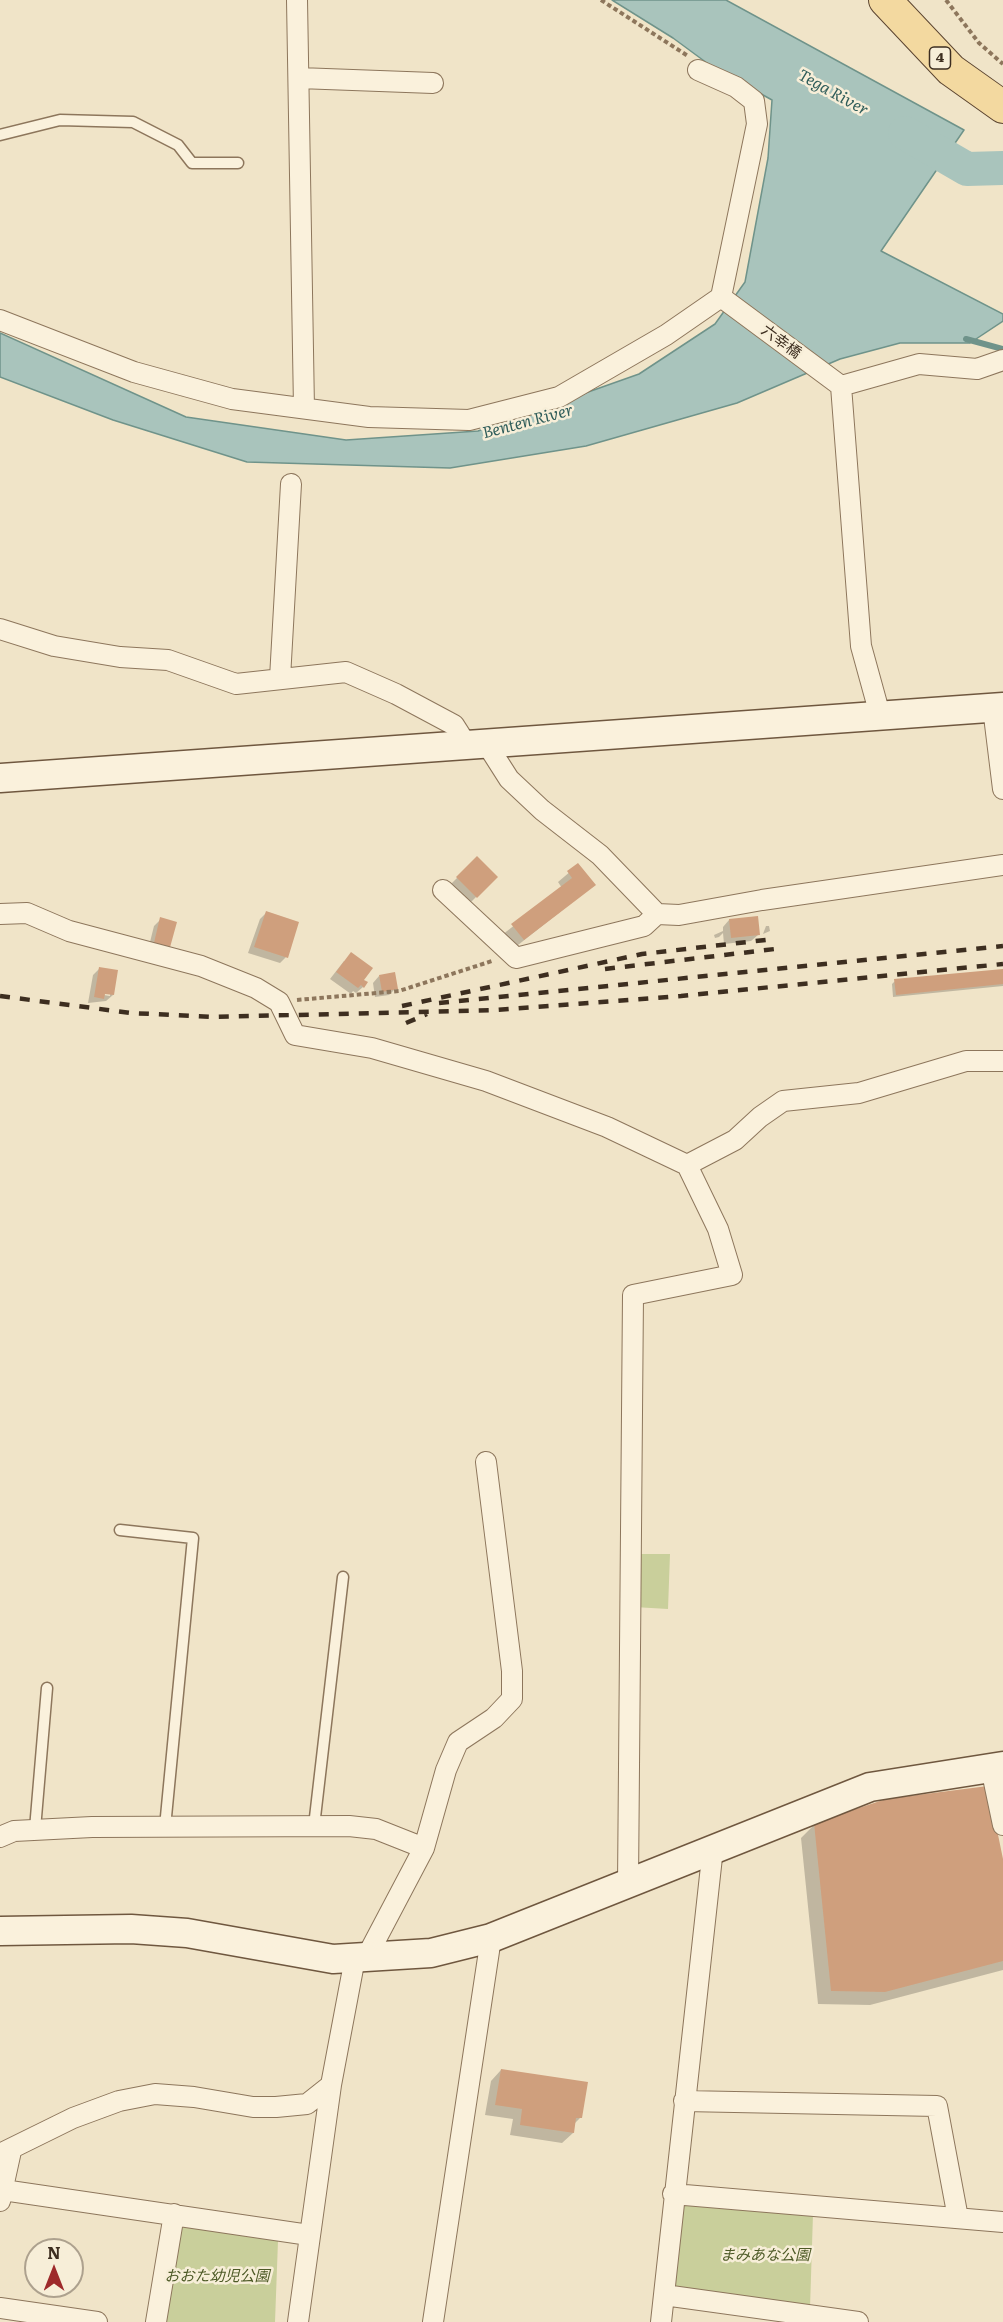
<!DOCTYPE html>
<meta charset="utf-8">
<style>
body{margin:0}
#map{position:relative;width:1003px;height:2322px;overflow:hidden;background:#f0e4c8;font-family:Literata,serif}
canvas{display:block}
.north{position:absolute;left:24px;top:2238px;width:60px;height:60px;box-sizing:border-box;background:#f7eed8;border:2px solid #ada18e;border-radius:50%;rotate:0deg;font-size:16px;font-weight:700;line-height:24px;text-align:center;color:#3d2e20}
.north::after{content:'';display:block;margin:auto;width:21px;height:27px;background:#9e2a2b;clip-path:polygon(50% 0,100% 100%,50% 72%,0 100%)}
</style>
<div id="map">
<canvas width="1003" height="2322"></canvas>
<div class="north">N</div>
</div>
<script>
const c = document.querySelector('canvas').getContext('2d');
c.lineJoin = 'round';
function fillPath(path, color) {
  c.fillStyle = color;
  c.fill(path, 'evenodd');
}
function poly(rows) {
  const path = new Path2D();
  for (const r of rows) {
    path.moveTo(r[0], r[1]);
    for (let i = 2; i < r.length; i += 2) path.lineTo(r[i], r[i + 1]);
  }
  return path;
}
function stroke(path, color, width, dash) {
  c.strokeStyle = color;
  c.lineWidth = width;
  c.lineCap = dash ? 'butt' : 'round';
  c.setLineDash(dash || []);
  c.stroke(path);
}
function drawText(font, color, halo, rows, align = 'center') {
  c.font = font + ' Literata,"Noto Sans JP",serif';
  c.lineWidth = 5;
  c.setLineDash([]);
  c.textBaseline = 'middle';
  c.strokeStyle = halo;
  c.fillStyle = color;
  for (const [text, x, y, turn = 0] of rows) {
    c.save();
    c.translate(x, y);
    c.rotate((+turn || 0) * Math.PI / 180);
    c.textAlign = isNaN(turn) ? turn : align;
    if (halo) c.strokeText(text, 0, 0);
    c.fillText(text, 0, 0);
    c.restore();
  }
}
fillPath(poly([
 [634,1554,670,1554,668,1609,634,1607],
 [678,2203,813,2214,810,2308,667,2289],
 [180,2225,278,2241,275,2322,163,2322]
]), '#c9cf9b');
const water = poly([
 [612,0,726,0,964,130,881,251,1003,314,1003,321,970,343,900,343,840,359,737,403,586,446,450,468,247,462,113,420,0,377,0,333,186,417,346,440,478,431,639,374,715,324,745,282,768,158,772,100,711,66,673,38,612,0]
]);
fillPath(water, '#a9c4bc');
stroke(water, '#6f938a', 1.5);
fillPath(poly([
 [477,858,496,877,466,907,447,888],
 [578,865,594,885,513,949,502,935,562,888,558,882],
 [266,913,286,957,280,963,248,953,260,919],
 [161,919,175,923,147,954,154,926],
 [729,920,758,935,751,941,724,944,723,933,719,937,715,938,714,935,723,931,723,927],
 [766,926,769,926,770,931,763,934],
 [344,961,362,980,363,987,356,993,353,991,351,994,330,979],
 [99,969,113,995,106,1001,88,1003,93,975],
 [110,993,110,996,97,994],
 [1003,970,1003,986,893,997,892,984,895,981],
 [379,976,396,988,389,995,375,997,373,983],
 [815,1824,1003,1867,1003,1970,870,2005,818,2004,801,1838],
 [501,2070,580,2118,574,2124,573,2133,562,2143,510,2135,513,2119,485,2115,491,2081]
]), '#0003');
stroke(poly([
 [966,339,1003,349]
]), '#6f938a', 6);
stroke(poly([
 [905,133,967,169,1003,168]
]), '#a9c4bc', 34);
fillPath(poly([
 [477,856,498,877,477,898,456,877],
 [578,863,596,885,524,940,511,924,572,878,567,871],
 [266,911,299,922,288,958,254,947],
 [758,916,760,935,731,938,729,919],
 [160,917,177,922,169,951,153,947],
 [351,952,373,968,364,980,368,982,364,988,361,985,358,988,336,972],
 [99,967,118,970,114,995,105,994,104,999,94,997],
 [1003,969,1003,984,896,995,894,979],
 [395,972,398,989,382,992,379,975],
 [988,1786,1003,1859,1003,1961,885,1992,831,1991,814,1823,886,1799],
 [501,2069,588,2082,582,2118,576,2118,574,2133,520,2125,522,2109,495,2105]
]), '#cf9f7d');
const lane = poly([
 [0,135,60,120,133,122,178,145,192,163,238,163],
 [120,1530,193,1538,165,1827],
 [314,1826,343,1577],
 [35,1829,47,1688]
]);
const street = poly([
 [297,0,304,408],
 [299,78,433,83],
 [721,297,841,386],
 [0,320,134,372,232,399,369,417,469,420,559,397,666,335,721,297,757,124,754,101,736,87,698,70],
 [841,386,861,646,880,715],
 [841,386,919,364,977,369,1003,360],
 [0,629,54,646,120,657,168,660,236,684,346,672,396,694,454,725,468,747],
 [280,678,291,484],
 [993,708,1003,789],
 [488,746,509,779,542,810,600,855,657,914,679,915,762,900,1003,865],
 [443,890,516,958,644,926,657,914],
 [0,914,27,913,69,931,201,966,256,988,279,1002,295,1035,372,1048,486,1081,607,1127,687,1165,735,1140,760,1117,783,1101,859,1093,966,1061,1003,1061],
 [991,1768,1003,1825],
 [0,1837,14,1831,92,1827,349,1826,376,1829,424,1848],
 [628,1884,633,1295,732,1275,718,1229,687,1165],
 [366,1958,424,1848,446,1770,458,1742,494,1718,512,1699,512,1671,486,1462],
 [684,2101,937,2106,958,2218],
 [0,2154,73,2118,119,2101,155,2094,194,2097,253,2107,276,2107,307,2104,331,2085],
 [3,2190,309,2235],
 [673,2194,1003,2222],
 [0,2201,11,2151],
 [664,2295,858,2322],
 [0,2308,97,2322],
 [156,2322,174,2214],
 [298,2322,331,2085,355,1958],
 [433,2322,491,1938],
 [661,2322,713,1848]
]);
const secondary = poly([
 [0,778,1003,707],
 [0,1931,131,1929,187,1933,333,1959,431,1953,491,1938,870,1787,1003,1766]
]);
const primary = poly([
 [885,0,951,70,1003,107]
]);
stroke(lane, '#8d765c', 13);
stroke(street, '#8d765c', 22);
stroke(secondary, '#6f573f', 31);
stroke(primary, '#5b4430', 34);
stroke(poly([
 [601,0,688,56],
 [946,0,979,43,1003,64],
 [297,1000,399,991,492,961]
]), '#8d765c', 4, [4.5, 3]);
stroke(lane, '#faf1dc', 10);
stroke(street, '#faf1dc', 20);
stroke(secondary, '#faf1dc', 28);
stroke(primary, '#f3d9a0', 32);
stroke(poly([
 [605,969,775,949],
 [0,996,131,1013,213,1017,496,1010,681,996,1003,964],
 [439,1003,1003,946],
 [402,1006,642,954,774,939],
 [406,1023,427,1014]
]), '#3d2e20', 4.5, [10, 10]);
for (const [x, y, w] of [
 [940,58,21]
]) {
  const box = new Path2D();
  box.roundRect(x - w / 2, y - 11, w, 22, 4.5);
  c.fillStyle = '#f7eed8';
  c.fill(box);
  stroke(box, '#3d2e20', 1.5);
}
drawText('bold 14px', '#3d2e20', null, [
 ["4",940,58]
]);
drawText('15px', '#3d2e20', '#f7eed8', [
 ["六幸橋",781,342,36]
]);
drawText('italic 15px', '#4d5a26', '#f7eed8', [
 ["まみあな公園",765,2256],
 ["おおた幼児公園",217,2277]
]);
drawText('italic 16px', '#2f5d5a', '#f7eed8', [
 ["Tega River",833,93,29],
 ["Benten River",528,422,-15]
]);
</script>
